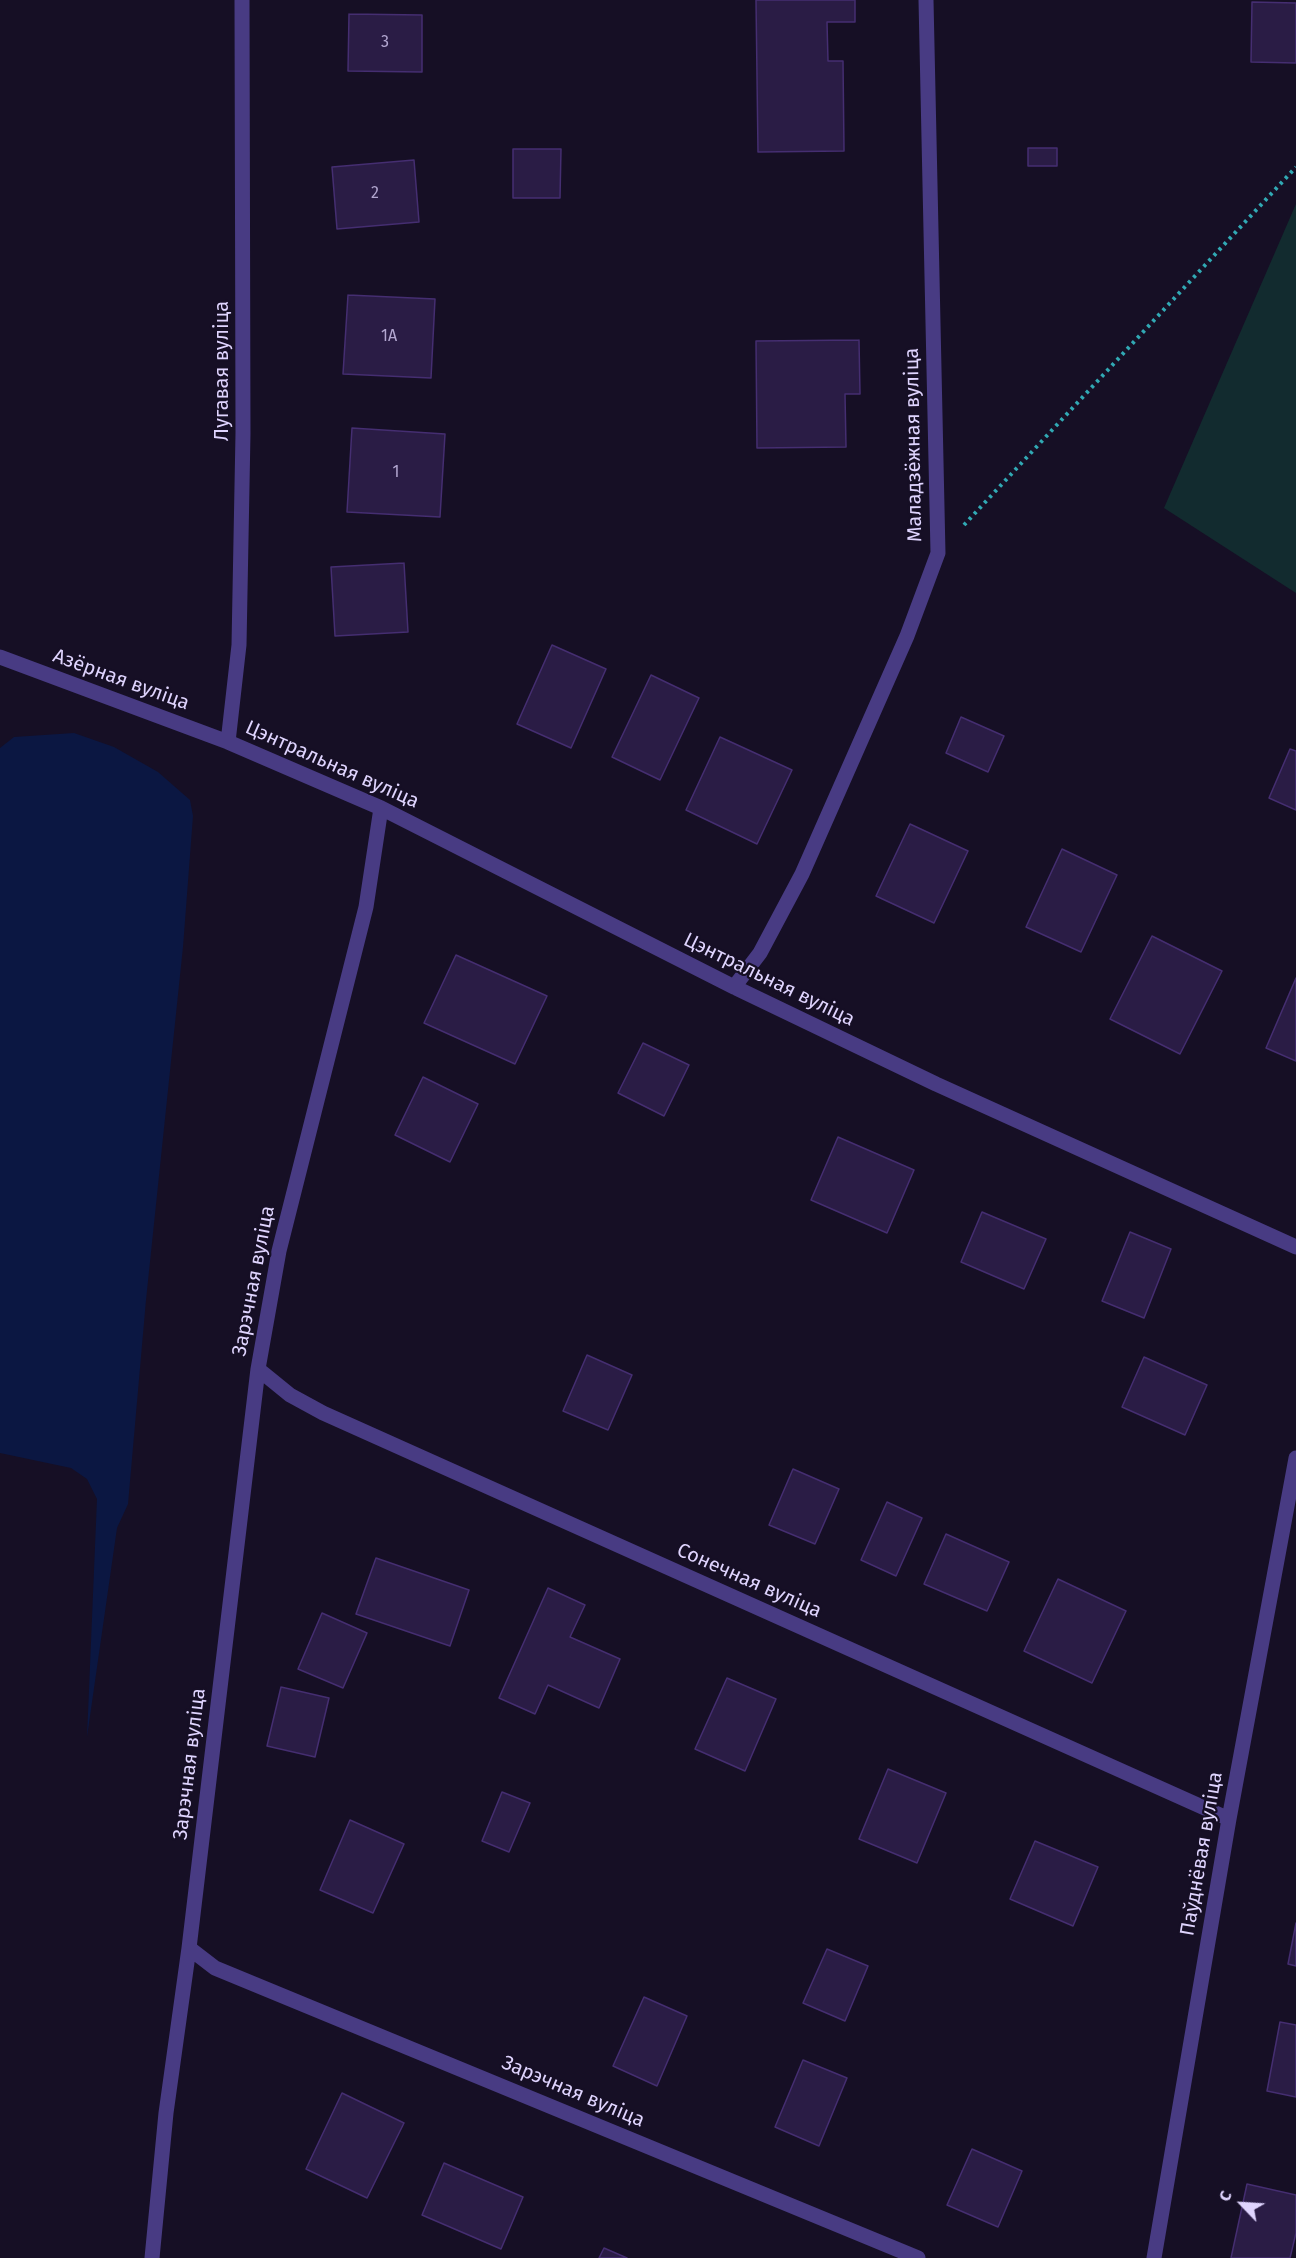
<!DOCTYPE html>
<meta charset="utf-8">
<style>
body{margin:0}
#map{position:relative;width:1296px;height:2258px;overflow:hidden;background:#160f25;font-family:"Fira Sans",sans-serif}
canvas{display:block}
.north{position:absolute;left:1212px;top:2174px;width:60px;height:60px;-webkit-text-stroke:4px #160f25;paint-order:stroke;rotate:295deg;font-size:16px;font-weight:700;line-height:24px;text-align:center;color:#dfd4fe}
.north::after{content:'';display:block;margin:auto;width:21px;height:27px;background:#dfd4fe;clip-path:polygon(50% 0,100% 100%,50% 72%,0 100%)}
</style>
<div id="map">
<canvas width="1296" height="2258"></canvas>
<div class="north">С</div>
</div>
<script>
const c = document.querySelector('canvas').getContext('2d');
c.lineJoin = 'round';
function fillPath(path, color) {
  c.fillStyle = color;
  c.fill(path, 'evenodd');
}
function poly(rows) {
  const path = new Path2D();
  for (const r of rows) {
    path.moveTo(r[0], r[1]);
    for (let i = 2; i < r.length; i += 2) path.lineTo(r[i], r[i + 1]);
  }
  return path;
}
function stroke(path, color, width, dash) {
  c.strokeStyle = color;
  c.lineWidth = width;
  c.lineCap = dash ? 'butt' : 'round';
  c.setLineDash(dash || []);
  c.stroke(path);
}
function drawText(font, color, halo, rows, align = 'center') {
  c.font = font + ' "Fira Sans",sans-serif';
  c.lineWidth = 4.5;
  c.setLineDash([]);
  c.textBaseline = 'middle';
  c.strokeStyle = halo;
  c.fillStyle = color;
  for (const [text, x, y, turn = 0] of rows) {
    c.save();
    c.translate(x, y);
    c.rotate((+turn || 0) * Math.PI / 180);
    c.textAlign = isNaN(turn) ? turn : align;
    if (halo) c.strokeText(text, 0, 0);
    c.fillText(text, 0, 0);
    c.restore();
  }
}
fillPath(poly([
 [1296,204,1296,593,1164,508]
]), '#122b2f');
fillPath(poly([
 [74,733,114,747,158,772,190,800,193,816,183,947,146,1300,128,1504,117,1528,87,1737,97,1499,87,1479,71,1468,0,1453,0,748,14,737]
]), '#0b1742');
const building = poly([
 [756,0,855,0,855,22,827,22,828,61,843,61,844,151,758,152,756,0],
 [1252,2,1296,3,1296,63,1251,62,1252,2],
 [349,14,422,15,422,72,348,71,349,14],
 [1028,148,1057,148,1057,166,1028,166,1028,148],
 [513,149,561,149,560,198,513,198,513,149],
 [414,160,419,222,337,229,332,167,414,160],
 [348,295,435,299,431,378,343,374,348,295],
 [859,340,860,394,845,394,846,447,757,448,756,341,859,340],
 [352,428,445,434,440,517,347,512,352,428],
 [404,563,408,632,335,636,331,567,404,563],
 [552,645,606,669,571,748,517,724,552,645],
 [651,675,699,698,660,780,612,757,651,675],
 [961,717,1004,736,988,772,946,753,961,717],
 [720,737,792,770,757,844,686,810,720,737],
 [1290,749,1296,751,1296,810,1269,798,1290,749],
 [910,824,968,851,934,923,876,896,910,824],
 [1062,849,1117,875,1081,952,1026,927,1062,849],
 [1152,936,1222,971,1180,1054,1110,1019,1152,936],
 [456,955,547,996,515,1064,424,1023,456,955],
 [1296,978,1296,1061,1266,1048,1296,978],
 [643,1043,689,1065,664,1116,618,1093,643,1043],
 [423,1077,478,1104,450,1162,395,1135,423,1077],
 [838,1137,914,1170,887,1233,811,1200,838,1137],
 [982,1212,1046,1239,1024,1289,961,1262,982,1212],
 [1130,1232,1171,1249,1144,1318,1102,1301,1130,1232],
 [587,1355,632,1375,608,1430,563,1411,587,1355],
 [1144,1357,1207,1385,1185,1435,1122,1407,1144,1357],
 [793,1469,839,1489,815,1544,769,1525,793,1469],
 [887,1502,922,1518,896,1576,861,1560,887,1502],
 [946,1534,1009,1562,987,1611,924,1584,946,1534],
 [376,1558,469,1590,450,1646,356,1614,376,1558],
 [1058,1579,1126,1611,1092,1683,1024,1651,1058,1579],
 [548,1588,585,1605,570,1637,620,1659,599,1708,548,1685,535,1714,499,1698,548,1588],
 [322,1613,367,1633,343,1688,298,1669,322,1613],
 [727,1678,776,1699,745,1771,695,1749,727,1678],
 [281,1687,329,1698,315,1757,267,1746,281,1687],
 [888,1769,946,1793,917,1863,859,1839,888,1769],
 [502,1792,530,1803,509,1852,482,1841,502,1792],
 [350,1820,404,1844,373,1913,320,1890,350,1820],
 [1035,1841,1098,1867,1073,1926,1010,1899,1035,1841],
 [1296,1923,1296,1966,1288,1964,1296,1923],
 [827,1949,868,1966,845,2021,803,2003,827,1949],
 [644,1997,687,2016,657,2086,613,2066,644,1997],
 [1280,2022,1296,2025,1296,2097,1267,2091,1280,2022],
 [803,2060,847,2078,819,2146,775,2127,803,2060],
 [342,2093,404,2123,367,2198,306,2169,342,2093],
 [972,2149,1022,2171,998,2227,947,2205,972,2149],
 [444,2163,523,2197,501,2249,422,2215,444,2163],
 [1247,2184,1296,2195,1296,2233,1290,2258,1231,2258,1247,2184],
 [604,2248,627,2258,599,2258,604,2248]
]);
fillPath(building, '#2a1c45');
stroke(building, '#452e71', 1.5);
stroke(poly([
 [964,525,1296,167]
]), '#31a9b4', 4, [3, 4.5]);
stroke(poly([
 [0,657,228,742,381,808,734,987,936,1084,1296,1247],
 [228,742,239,645,243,433,242,0],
 [381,808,366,907,279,1251,258,1369,189,1948,215,1968,918,2258],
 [734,987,760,953,802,874,907,636,938,553,926,0],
 [258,1369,290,1395,323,1413,1229,1819],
 [152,2258,166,2113,189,1948],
 [1154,2258,1229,1819,1296,1458]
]), '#483b83', 15);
drawText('16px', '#b2a6d0', null, [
 ["3",385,43],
 ["2",375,194],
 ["1А",389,337],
 ["1",396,473]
]);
drawText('20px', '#dfd4fe', '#160f25', [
 ["Лугавая вуліца",222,371,-90],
 ["Маладзёжная вуліца",914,445,-91],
 ["Азёрная вуліца",121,680,20],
 ["Цэнтральная вуліца",332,765,24],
 ["Цэнтральная вуліца",769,980,26],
 ["Зарэчная вуліца",254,1281,-79],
 ["Сонечная вуліца",749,1581,24],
 ["Зарэчная вуліца",190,1764,-83],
 ["Паўднёвая вуліца",1202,1854,-80],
 ["Зарэчная вуліца",573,2092,23]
]);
</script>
